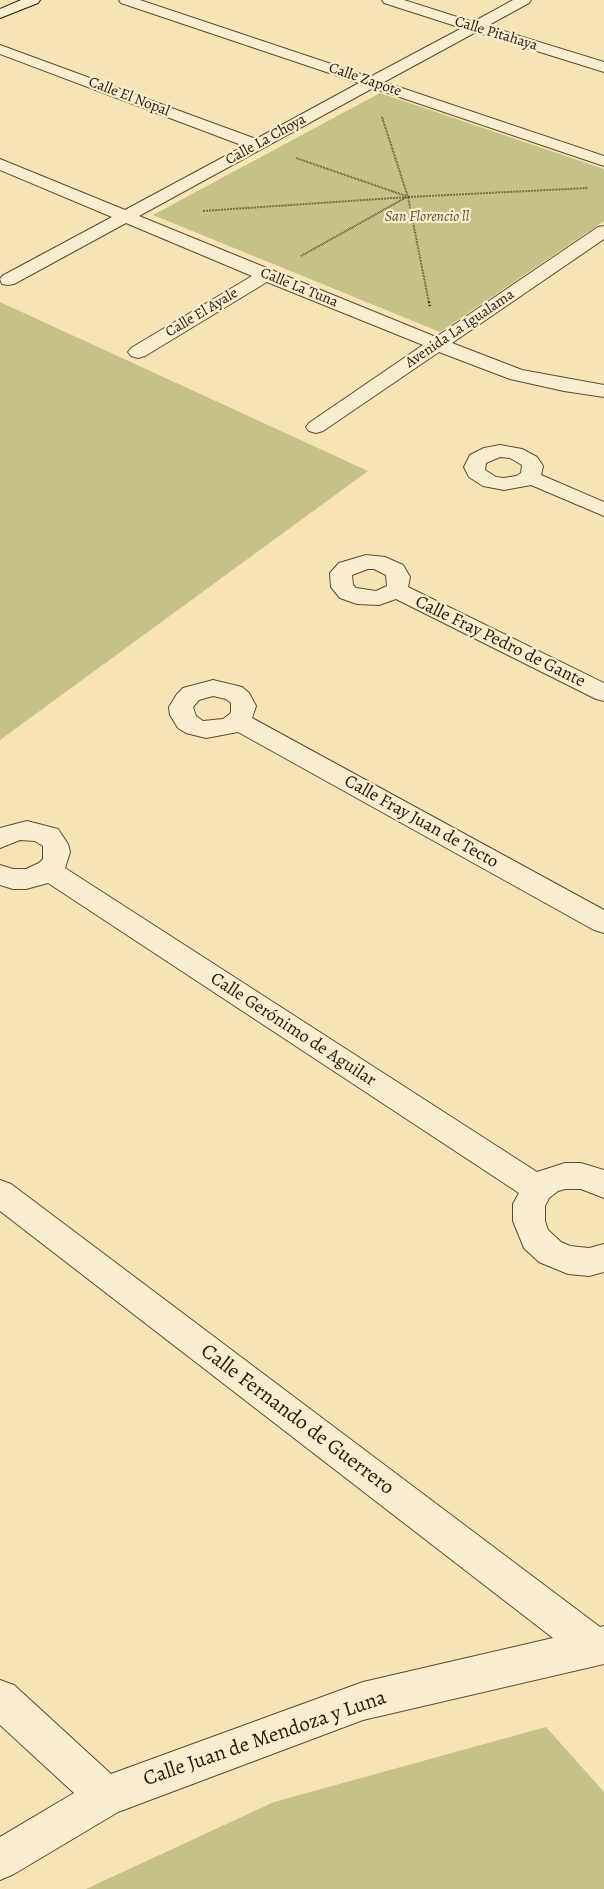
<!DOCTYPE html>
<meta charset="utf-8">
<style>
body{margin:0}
canvas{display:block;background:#f6e4b6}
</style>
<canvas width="604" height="1889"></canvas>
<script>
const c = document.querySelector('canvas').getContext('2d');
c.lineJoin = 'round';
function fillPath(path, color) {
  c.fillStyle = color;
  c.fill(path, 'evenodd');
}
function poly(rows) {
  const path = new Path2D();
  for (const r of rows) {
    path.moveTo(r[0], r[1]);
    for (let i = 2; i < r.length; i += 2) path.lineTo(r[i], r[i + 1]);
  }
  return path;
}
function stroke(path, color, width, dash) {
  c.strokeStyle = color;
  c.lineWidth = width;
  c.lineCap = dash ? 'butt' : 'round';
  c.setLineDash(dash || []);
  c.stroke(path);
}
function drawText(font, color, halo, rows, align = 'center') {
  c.font = font + ' Alegreya,serif';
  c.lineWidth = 4.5;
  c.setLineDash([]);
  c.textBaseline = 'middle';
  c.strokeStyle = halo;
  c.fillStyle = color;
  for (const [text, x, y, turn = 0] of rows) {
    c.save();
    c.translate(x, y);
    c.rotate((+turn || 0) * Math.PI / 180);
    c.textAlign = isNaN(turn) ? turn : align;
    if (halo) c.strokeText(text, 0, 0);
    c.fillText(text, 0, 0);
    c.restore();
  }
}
fillPath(poly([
 [380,93,604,169,604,221,440,332,153,215],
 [0,302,368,471,0,740],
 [546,1727,604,1792,604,1889,86,1889,274,1802]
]), '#c4c288');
const minor = poly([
 [119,0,140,0,370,77,462,28,384,3,382,0,404,0,473,22,513,0,531,0,529,3,487,26,604,62,604,72,476,32,384,82,604,156,604,166,373,88,139,216,436,337,598,227,604,226,604,239,452,343,522,370,604,385,604,397,564,391,510,379,439,352,323,431,316,433,309,431,306,427,309,423,423,345,267,282,145,356,138,358,131,356,128,352,131,348,252,276,126,223,14,284,8,285,2,284,0,279,2,276,112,217,0,170,0,159,125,210,244,146,0,54,0,45,256,139,359,83,121,3,119,0],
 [500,445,522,449,537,457,543,466,541,475,604,502,604,516,531,485,504,490,483,486,469,477,464,467,470,455,484,448,500,445],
 [500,457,510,458,522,465,521,473,516,476,504,478,496,477,485,470,486,463,500,457],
 [366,555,385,557,403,565,410,577,408,587,604,683,604,701,596,699,396,599,379,605,357,604,340,598,331,587,330,573,339,563,366,555],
 [368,569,374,569,386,575,387,586,376,591,356,588,353,585,352,575,368,569],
 [213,680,242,687,249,693,256,706,252,718,604,910,604,933,594,930,238,732,206,738,186,733,178,728,170,715,169,707,177,694,183,688,213,680],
 [213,696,226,699,231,703,231,713,223,719,203,721,196,716,193,707,199,700,213,696],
 [27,821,58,829,68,844,70,852,65,868,537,1172,565,1163,581,1163,604,1170,604,1198,581,1189,565,1189,558,1191,549,1198,545,1206,545,1221,548,1230,561,1242,570,1246,589,1248,604,1244,604,1272,589,1276,568,1274,539,1262,524,1248,513,1221,513,1204,519,1193,48,883,26,889,13,889,0,885,0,865,13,869,26,869,39,863,43,859,43,846,35,841,20,840,0,848,0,828,27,821],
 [0,1180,11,1184,600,1627,604,1626,604,1664,363,1720,118,1812,14,1874,0,1880,0,1837,74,1793,0,1725,0,1680,14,1685,111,1774,363,1682,553,1638,0,1211,0,1180]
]);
const secondary = poly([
 [21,0,40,0,38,3,0,18,0,9,21,0]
]);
stroke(minor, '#5d4a32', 2);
stroke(secondary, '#2a1606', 2);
stroke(poly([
 [382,117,408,197,429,303],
 [296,158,406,196],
 [203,211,408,197,588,188],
 [301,256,405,198]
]), '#2a1606', 2, [0.5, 1]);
stroke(poly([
 [429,302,430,307]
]), '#2a1606', 2.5, [1, 2]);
fillPath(minor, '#f9edd0');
fillPath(secondary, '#f9edd0');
drawText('15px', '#2a1606', '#f9edd0', [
 ["Calle Pitahaya",496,34,17],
 ["Calle Zapote",365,80,19],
 ["Calle El Nopal",129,97,21],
 ["Calle La Choya",266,140,-29],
 ["Calle La Tuna",299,288,22],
 ["Calle El Ayale",202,313,-31],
 ["Avenida La Igualama",460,329,-34]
]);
drawText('italic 15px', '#605234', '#f9edd0', [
 ["San Florencio ll",427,217]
]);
drawText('18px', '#2a1606', '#f9edd0', [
 ["Calle Fray Pedro de Gante",500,642,26],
 ["Calle Fray Juan de Tecto",421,822,29],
 ["Calle Gerónimo de Aguilar",293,1030,33]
]);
drawText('21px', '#2a1606', '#f9edd0', [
 ["Calle Fernando de Guerrero",297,1420,37],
 ["Calle Juan de Mendoza y Luna",265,1739,-19]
]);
</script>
